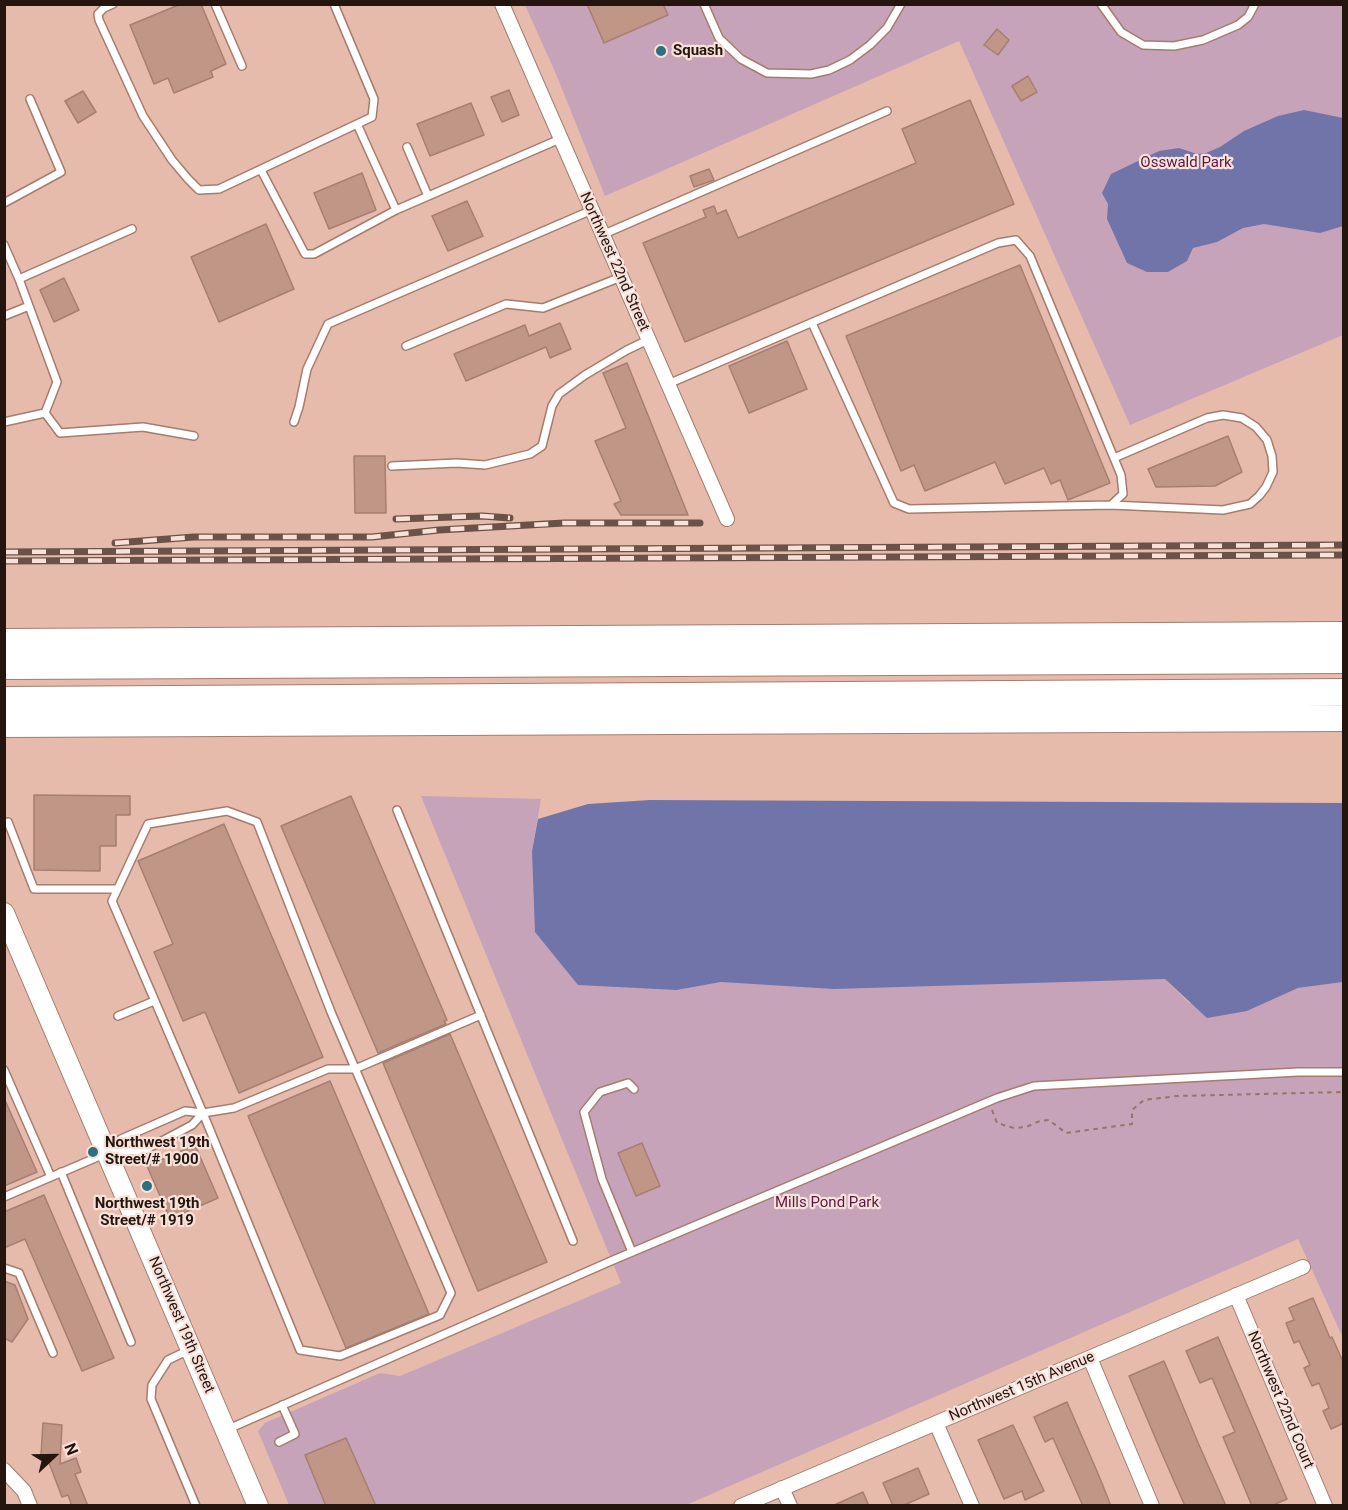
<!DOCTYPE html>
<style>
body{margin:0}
#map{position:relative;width:1348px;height:1510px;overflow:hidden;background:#e6bbab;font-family:Roboto,sans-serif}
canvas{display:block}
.frame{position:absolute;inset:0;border:6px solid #24150f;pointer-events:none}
.north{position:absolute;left:24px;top:1426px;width:60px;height:60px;-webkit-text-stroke:4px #f8e1d9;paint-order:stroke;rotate:68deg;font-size:16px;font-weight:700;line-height:24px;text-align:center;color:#24150f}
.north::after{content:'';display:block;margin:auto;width:21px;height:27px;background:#24150f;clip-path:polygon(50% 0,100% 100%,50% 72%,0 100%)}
</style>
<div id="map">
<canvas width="1348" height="1510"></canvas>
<div class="frame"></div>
<div class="north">N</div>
</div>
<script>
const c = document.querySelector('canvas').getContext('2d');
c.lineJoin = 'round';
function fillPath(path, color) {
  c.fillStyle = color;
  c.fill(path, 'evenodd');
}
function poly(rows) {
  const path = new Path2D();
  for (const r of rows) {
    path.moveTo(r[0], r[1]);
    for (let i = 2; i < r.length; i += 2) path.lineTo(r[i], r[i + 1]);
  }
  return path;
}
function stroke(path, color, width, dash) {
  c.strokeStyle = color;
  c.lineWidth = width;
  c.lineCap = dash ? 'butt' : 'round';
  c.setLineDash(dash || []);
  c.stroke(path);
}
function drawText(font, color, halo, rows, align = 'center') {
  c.font = font + ' Roboto,sans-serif';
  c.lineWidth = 4.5;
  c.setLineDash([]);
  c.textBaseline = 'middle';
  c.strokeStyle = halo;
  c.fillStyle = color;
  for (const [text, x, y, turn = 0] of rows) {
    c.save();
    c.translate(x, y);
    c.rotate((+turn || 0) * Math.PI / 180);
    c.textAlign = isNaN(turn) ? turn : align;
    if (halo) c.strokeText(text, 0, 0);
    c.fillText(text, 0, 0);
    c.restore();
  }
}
fillPath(poly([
 [525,5,1343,5,1343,335,1130,425,959,41,605,196,556,74],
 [421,796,541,799,532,851,677,990,721,982,1165,979,1189,1003,1247,1011,1298,988,1343,982,1343,1338,1298,1239,686,1505,289,1505,258,1431,265,1423,380,1373,400,1376,621,1283]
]), '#c6a3b9');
fillPath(poly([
 [1304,110,1343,118,1343,226,1320,233,1264,224,1243,228,1217,242,1193,248,1187,261,1168,272,1147,272,1127,263,1107,219,1108,204,1102,193,1111,174,1159,151,1179,148,1197,154,1206,153,1220,147,1244,131,1278,116],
 [650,800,1343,803,1343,982,1298,988,1247,1011,1207,1018,1165,979,834,989,721,982,677,990,578,985,535,932,532,851,538,819,588,804]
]), '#7074a9');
const building = poly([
 [181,4,201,4,226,64,211,71,213,77,174,93,168,78,154,84,130,25,181,4],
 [587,4,663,4,668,15,604,43,587,4],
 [997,29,1009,40,998,55,984,45,997,29],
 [1028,76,1037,92,1021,101,1012,86,1028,76],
 [509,90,519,115,502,122,491,97,509,90],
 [83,91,96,112,78,123,65,101,83,91],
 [970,100,1014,204,685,342,643,243,706,217,703,210,714,206,717,214,726,210,738,238,916,163,902,129,970,100],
 [471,103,484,135,430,156,417,124,471,103],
 [709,169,714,180,694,187,690,176,709,169],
 [362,173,376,210,329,229,314,193,362,173],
 [467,201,483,236,448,251,432,216,467,201],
 [266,224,294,289,219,322,191,257,266,224],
 [1020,265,1110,483,1068,500,1060,480,1051,484,1044,468,1005,484,995,462,925,491,914,465,901,471,846,336,1020,265],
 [64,278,79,310,54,322,40,290,64,278],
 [560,323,571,349,550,358,546,347,466,381,454,354,525,325,529,336,560,323],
 [787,341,807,389,749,413,729,366,787,341],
 [627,363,688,515,621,515,614,504,621,501,595,441,626,428,603,373,627,363],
 [1228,436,1242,472,1215,486,1156,487,1148,469,1228,436],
 [354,456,385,456,386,513,355,513,354,456],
 [34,795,130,796,130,815,116,815,116,846,100,846,100,871,34,870,34,795],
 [351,796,447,1020,444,1021,446,1024,378,1053,281,826,351,796],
 [224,824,323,1057,239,1093,205,1012,183,1021,154,952,173,944,138,861,224,824],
 [450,1034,547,1262,478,1291,383,1063,450,1034],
 [330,1081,429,1314,346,1348,248,1116,330,1081],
 [4,1098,37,1172,4,1186,4,1098],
 [642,1143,660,1186,636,1196,618,1153,642,1143],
 [195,1145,218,1198,170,1219,147,1166,195,1145],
 [44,1195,114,1358,82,1371,25,1239,4,1248,4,1212,44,1195],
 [4,1281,15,1285,28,1319,12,1342,4,1338,4,1281],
 [1313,1298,1330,1338,1332,1337,1344,1364,1344,1423,1331,1429,1323,1411,1329,1408,1319,1383,1312,1386,1304,1368,1310,1365,1299,1341,1294,1343,1286,1323,1294,1320,1289,1308,1313,1298],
 [1218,1337,1287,1499,1271,1506,1252,1506,1223,1437,1235,1432,1212,1378,1200,1383,1186,1351,1218,1337],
 [1164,1361,1199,1445,1226,1506,1185,1506,1163,1456,1129,1376,1164,1361],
 [1067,1402,1099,1476,1111,1506,1083,1506,1053,1438,1045,1442,1034,1417,1067,1402],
 [43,1423,62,1425,60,1464,76,1458,81,1472,75,1474,88,1506,72,1506,68,1495,62,1497,46,1455,41,1455,43,1423],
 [1013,1425,1044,1491,1025,1500,1022,1491,1004,1499,978,1440,1013,1425],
 [346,1438,376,1506,326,1506,305,1455,346,1438],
 [918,1468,929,1494,902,1506,893,1506,883,1483,918,1468],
 [863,1492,869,1506,832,1506,863,1492]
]);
fillPath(building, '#c09687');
stroke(building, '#a77e70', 1.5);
const lane = poly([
 [113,4,104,8,98,14,99,20,143,116,172,160,188,179,199,190,219,189,372,117,374,99,334,4],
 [215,4,242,66],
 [704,4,719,38,741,59,767,73,811,74,829,70,850,60,870,45,887,28,901,4],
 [1101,4,1121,32,1143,45,1174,46,1203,40,1238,25,1248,17,1255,4],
 [357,124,396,210,560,139],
 [407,147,428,196],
 [261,170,305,254,314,254,396,210],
 [4,203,61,172,30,99],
 [602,235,887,111],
 [4,245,19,279,132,229],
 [4,316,29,306,19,279],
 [406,346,506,304,543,308,621,277],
 [668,384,998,243,1016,240,1030,256,1121,475,1123,494,1111,505,909,509,894,503,812,323],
 [45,413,60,433,143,427,194,436],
 [4,422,45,413,57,382,29,306],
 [294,422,299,407,307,369,328,324,592,210],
 [392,466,457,463,485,465,530,454,542,446,552,406,559,394,585,375,627,350,648,340],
 [1111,505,1223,510,1250,504,1259,496,1266,487,1273,472,1272,456,1267,440,1256,427,1242,418,1223,415,1207,418,1114,458],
 [397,810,573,1241],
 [227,811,257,822,331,1012,451,1293,440,1315,340,1356,300,1350,203,1113,112,901,148,824,227,811],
 [8,822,34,889,117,889],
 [118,1016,154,1001],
 [4,1070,51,1177],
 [109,1151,121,1139,185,1111,203,1113,234,1108,328,1069,355,1069,481,1015],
 [61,1172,131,1342],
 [4,1197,107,1153,145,1150,192,1125,203,1113],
 [632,1252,602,1179,584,1112,600,1092,628,1083,634,1089],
 [4,1268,19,1273,53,1353],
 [189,1350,168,1360,152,1385,151,1399,196,1506],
 [226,1430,611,1261,997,1098,1034,1086,1298,1072,1344,1072],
 [279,1442,295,1434,282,1405]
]);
const street = poly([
 [502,4,727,519],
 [1236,1295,1325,1506],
 [1090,1358,1152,1506],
 [936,1423,972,1506],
 [4,1470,24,1491,30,1506],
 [782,1488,790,1506],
 [741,1506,1303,1267]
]);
const secondary = poly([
 [4,913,258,1506]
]);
const highway = poly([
 [4,642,1344,635],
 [4,666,1344,660],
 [4,700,1344,692],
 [4,724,1344,718]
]);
stroke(lane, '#a57c6e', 10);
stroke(street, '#a57c6e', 16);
stroke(secondary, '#a57c6e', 22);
stroke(highway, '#a57c6e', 28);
stroke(poly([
 [992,1110,997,1123,1014,1128,1026,1127,1040,1121,1049,1120,1066,1133,1132,1124,1132,1110,1144,1100,1177,1096,1344,1092]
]), '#947569', 2, [4.5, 4.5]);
stroke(lane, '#fff', 7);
stroke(street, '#fff', 14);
stroke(secondary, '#fff', 20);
stroke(highway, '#fff', 26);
const rail = poly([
 [396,519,482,516,510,518],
 [115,543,194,537,372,537,439,530,564,523,700,523],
 [4,552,1344,545],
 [4,561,1344,555]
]);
stroke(rail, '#6b5248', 7);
stroke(rail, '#f8e1d9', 4.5, [14]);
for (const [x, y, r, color] of [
 [661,51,6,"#2d6e82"],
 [93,1152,6,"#2d6e82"],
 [147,1186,6,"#2d6e82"]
]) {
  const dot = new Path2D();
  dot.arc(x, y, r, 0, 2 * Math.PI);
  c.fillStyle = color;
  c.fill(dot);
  stroke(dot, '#f8e1d9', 2);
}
drawText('bold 15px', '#24150f', '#f8e1d9', [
 ["Squash",673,51],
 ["Northwest 19th",105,1143],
 ["Street/# 1900",105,1160],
 ["Northwest 19th",147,1204,"center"],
 ["Street/# 1919",147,1221,"center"]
], 'left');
drawText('15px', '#591847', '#f8e1d9', [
 ["Osswald Park",1186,163],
 ["Mills Pond Park",827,1203]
]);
drawText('15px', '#24150f', '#f8e1d9', [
 ["Northwest 22nd Street",614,262,66],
 ["Northwest 19th Street",181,1325,67],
 ["Northwest 15th Avenue",1022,1387,-23],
 ["Northwest 22nd Court",1280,1400,67]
]);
</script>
